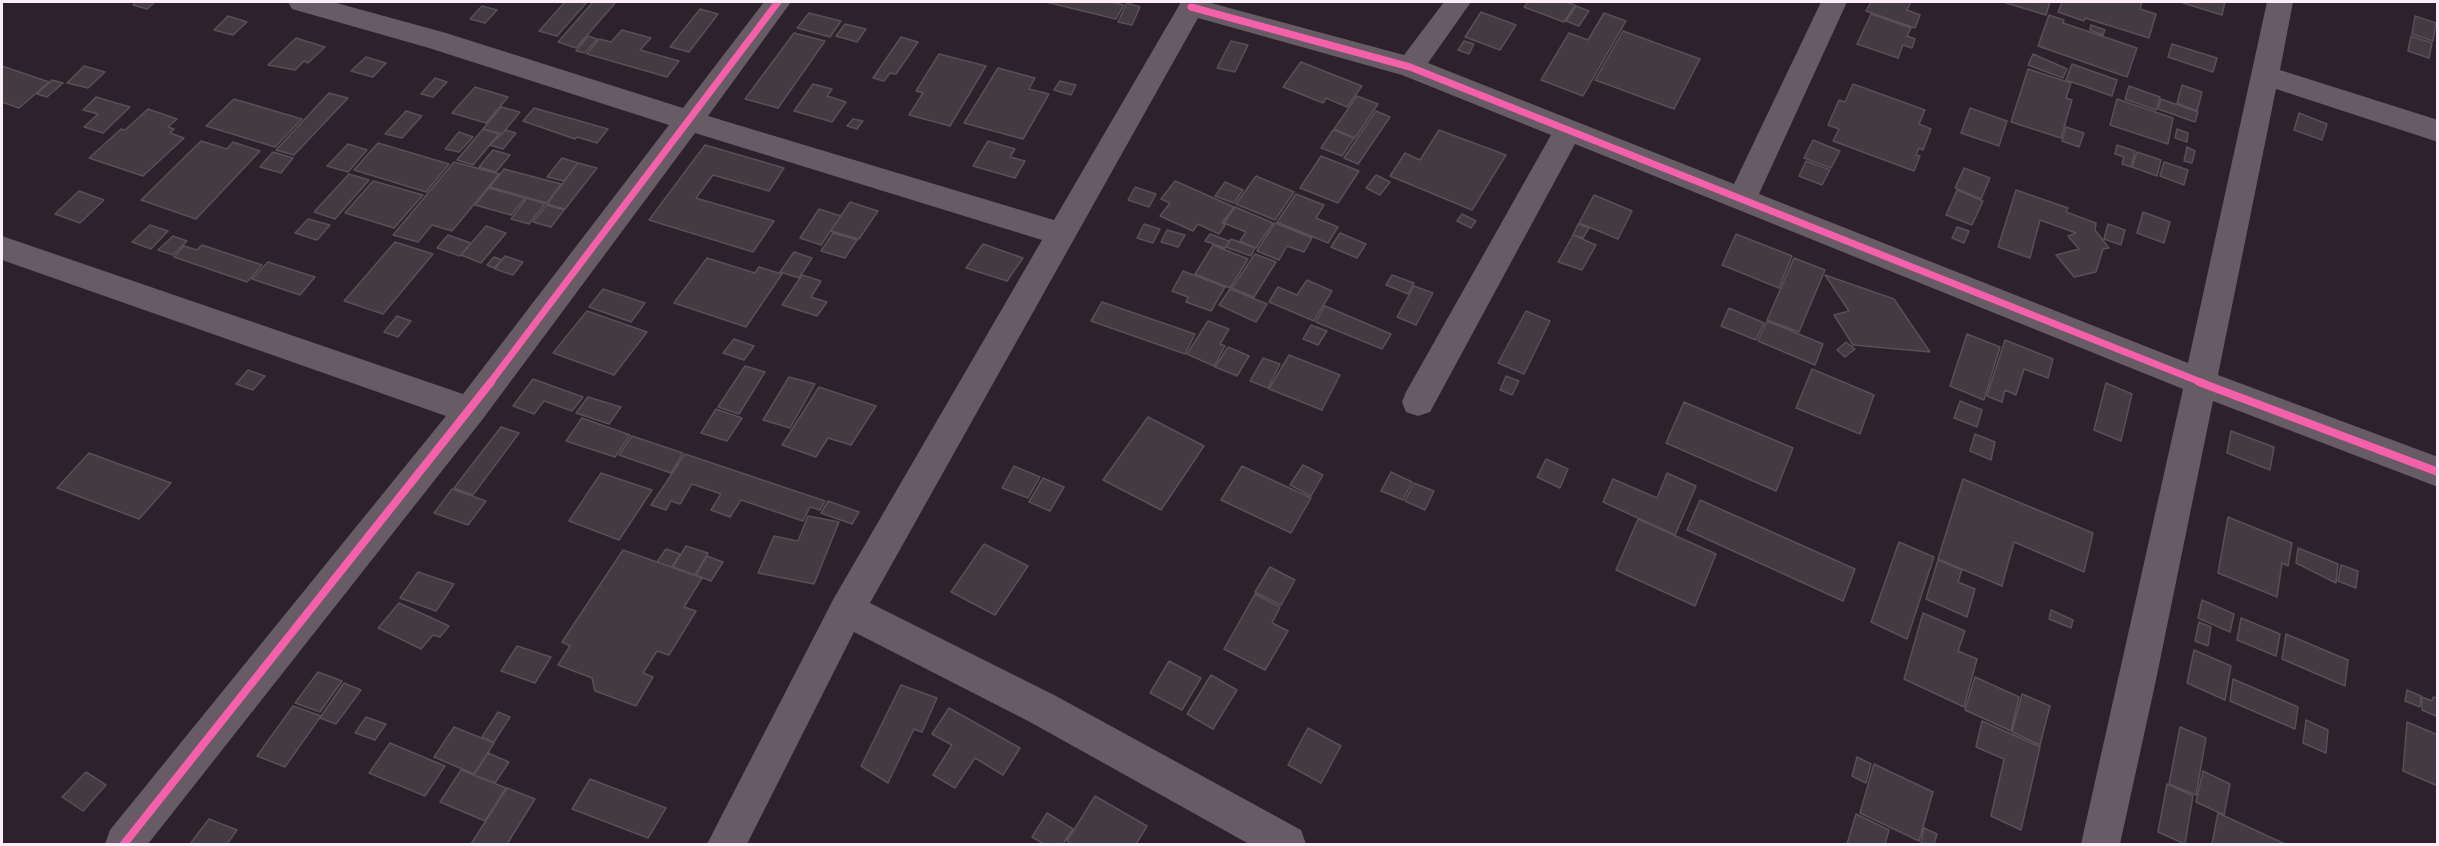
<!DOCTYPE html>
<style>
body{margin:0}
#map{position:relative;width:2439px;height:846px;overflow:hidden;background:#2d222c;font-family:"Fira Sans Condensed",sans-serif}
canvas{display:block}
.frame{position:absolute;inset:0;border:3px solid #fcedf9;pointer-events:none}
</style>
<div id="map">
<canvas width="2439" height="846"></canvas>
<div class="frame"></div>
</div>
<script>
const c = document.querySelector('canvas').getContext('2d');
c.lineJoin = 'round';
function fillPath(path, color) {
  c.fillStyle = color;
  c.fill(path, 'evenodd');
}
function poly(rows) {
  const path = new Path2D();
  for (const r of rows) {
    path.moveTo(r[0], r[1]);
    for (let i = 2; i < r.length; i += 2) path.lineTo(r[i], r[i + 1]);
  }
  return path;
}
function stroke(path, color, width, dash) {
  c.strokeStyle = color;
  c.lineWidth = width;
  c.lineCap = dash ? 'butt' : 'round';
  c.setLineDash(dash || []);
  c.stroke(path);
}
const building = poly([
 [136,2,155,2,147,9,133,5,136,2],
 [565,2,587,2,557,36,539,31,565,2],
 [593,2,616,2,576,48,558,42,593,2],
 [1046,2,1109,2,1124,5,1116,19,1046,2],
 [1528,2,1566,2,1575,5,1564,22,1524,7,1528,2],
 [1871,2,1911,2,1907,10,1920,15,1915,28,1866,11,1871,2],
 [2003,2,2050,2,2046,15,2003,2],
 [2062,2,2142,2,2140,9,2156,14,2149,38,2085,18,2084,21,2058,12,2062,2],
 [2180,2,2225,2,2222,15,2180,2],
 [1127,3,1140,7,1132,25,1118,22,1127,3],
 [482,6,497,10,485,23,470,19,482,6],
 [1576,6,1589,11,1579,26,1566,21,1576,6],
 [700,9,718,14,689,52,670,47,700,9],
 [1481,12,1516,25,1500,50,1465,37,1481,12],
 [809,13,841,21,830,37,797,28,809,13],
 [1604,13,1626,21,1583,96,1541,80,1569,33,1588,40,1604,13],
 [1871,14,1911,28,1907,36,1915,39,1912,48,1903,45,1898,58,1857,44,1871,14],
 [2049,15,2064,20,2063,23,2137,48,2127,77,2038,46,2049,15],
 [228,16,247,22,233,35,214,30,228,16],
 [2415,16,2436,23,2433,41,2412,34,2415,16],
 [845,24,866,29,857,42,836,36,845,24],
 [2091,25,2105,30,2103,35,2090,30,2091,25],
 [622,30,651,38,640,50,679,61,667,77,587,54,599,39,611,42,622,30],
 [1623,31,1700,59,1674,109,1595,80,1623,31],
 [794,33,825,41,778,108,745,99,794,33],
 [588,36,597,39,585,53,576,51,588,36],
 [2411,36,2432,43,2429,58,2408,51,2411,36],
 [901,37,918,42,896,74,890,73,884,81,873,78,901,37],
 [296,38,325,47,308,63,304,61,295,70,268,65,296,38],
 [1231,41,1248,45,1235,72,1217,68,1231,41],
 [1464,41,1474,44,1469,54,1458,50,1464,41],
 [2172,44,2217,58,2213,72,2168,57,2172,44],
 [939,54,986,66,950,126,909,115,923,93,916,91,939,54],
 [2033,54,2067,69,2063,78,2028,65,2033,54],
 [366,57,386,63,373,77,351,71,366,57],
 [1301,62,1362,86,1347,107,1326,98,1323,103,1283,87,1301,62],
 [2072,64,2117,80,2112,96,2066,80,2072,64],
 [2,66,49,82,19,108,2,102,2,66],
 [84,66,105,72,88,88,67,83,84,66],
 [998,68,1035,78,1029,89,1049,94,1023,139,964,123,998,68],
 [2028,69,2071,83,2066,98,2072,100,2061,138,2011,122,2028,69],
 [435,78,447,82,433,97,421,94,435,78],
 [52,80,63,83,47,97,37,94,52,80],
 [1060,81,1076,85,1071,95,1054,90,1060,81],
 [813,84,832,89,827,96,846,102,832,122,794,111,813,84],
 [1853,84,1925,110,1919,124,1931,129,1923,150,1919,148,1916,155,1920,156,1914,171,1833,141,1839,129,1828,125,1839,100,1845,102,1853,84],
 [2182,85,2202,92,2197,111,2177,103,2182,85],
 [2129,86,2160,97,2156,110,2125,99,2129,86],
 [475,87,508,97,486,123,452,113,475,87],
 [329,93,348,98,294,155,276,150,329,93],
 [1357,96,1378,104,1355,138,1334,129,1357,96],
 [96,97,130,107,103,133,84,127,98,114,83,110,96,97],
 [234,99,302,119,275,147,206,126,234,99],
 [2117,99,2173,118,2168,144,2110,125,2117,99],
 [2161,99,2198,112,2195,122,2158,109,2161,99],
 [501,107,520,112,502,134,483,129,501,107],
 [534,108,608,129,597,143,577,137,575,139,523,121,534,108],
 [1970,108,2007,121,1999,146,1961,133,1970,108],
 [148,109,177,119,168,127,174,129,170,133,184,138,143,176,89,158,121,129,125,130,148,109],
 [406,111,422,116,402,138,385,134,406,111],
 [1376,111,1390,117,1358,164,1344,158,1376,111],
 [2299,113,2327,124,2322,140,2294,130,2299,113],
 [853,119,863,121,857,129,847,126,853,119],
 [2066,127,2084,133,2079,147,2062,141,2066,127],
 [483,129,499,134,473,165,457,160,483,129],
 [2177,129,2188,133,2187,142,2175,138,2177,129],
 [506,130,516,133,503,149,490,145,506,130],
 [1333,130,1354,138,1342,156,1321,148,1333,130],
 [1439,130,1506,155,1472,210,1390,176,1405,153,1420,160,1439,130],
 [459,132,473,137,459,152,445,149,459,132],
 [1813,140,1840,151,1831,168,1804,158,1813,140],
 [201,141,227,149,233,142,260,151,196,219,141,200,201,141],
 [988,141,1015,149,1010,157,1025,161,1015,178,973,166,988,141],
 [378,143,449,164,426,192,354,170,378,143],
 [348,144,367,150,348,172,327,166,348,144],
 [705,145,784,168,769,191,713,175,696,198,774,221,753,252,649,220,705,145],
 [2117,145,2135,151,2131,167,2122,164,2124,157,2115,154,2117,145],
 [2187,147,2195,151,2192,163,2184,161,2187,147],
 [493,150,510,155,496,172,479,167,493,150],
 [273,152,293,158,281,173,260,167,273,152],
 [2137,152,2161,160,2157,176,2132,167,2137,152],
 [1321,156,1359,171,1338,203,1300,188,1321,156],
 [562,158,578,163,564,181,547,177,562,158],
 [1806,161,1830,170,1822,185,1799,176,1806,161],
 [454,162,499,174,452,231,432,225,418,242,393,235,454,162],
 [2164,162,2188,170,2184,185,2160,176,2164,162],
 [578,163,597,168,565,209,547,204,578,163],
 [1964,168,1990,178,1981,199,1955,188,1964,168],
 [504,169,561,184,547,203,490,187,504,169],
 [349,174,369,180,335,219,314,212,349,174],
 [1376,175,1390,182,1380,195,1366,188,1376,175],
 [1256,176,1294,192,1275,220,1236,204,1256,176],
 [373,181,423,195,394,228,345,213,373,181],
 [1175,181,1234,207,1222,223,1225,225,1219,234,1198,224,1193,231,1160,216,1170,203,1161,199,1175,181],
 [1225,182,1243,190,1234,203,1215,196,1225,182],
 [1135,187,1156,194,1149,207,1128,200,1135,187],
 [489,188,525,198,511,215,475,205,489,188],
 [1957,190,1983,201,1972,225,1946,215,1957,190],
 [2016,190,2068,208,2066,212,2096,223,2095,230,2109,248,2103,249,2096,272,2074,277,2056,255,2079,249,2068,236,2076,233,2040,220,2030,258,1998,247,2016,190],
 [79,191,104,200,80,223,55,214,79,191],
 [1296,194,1324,205,1316,218,1338,227,1328,243,1277,222,1296,194],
 [1594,195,1632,211,1618,239,1579,223,1594,195],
 [527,198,545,204,529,224,511,219,527,198],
 [850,202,878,211,859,239,831,231,850,202],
 [547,205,564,210,551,227,533,222,547,205],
 [1235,207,1273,223,1256,248,1240,241,1246,232,1224,223,1235,207],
 [819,209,841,216,821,245,800,238,819,209],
 [2143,212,2170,222,2164,243,2137,233,2143,212],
 [1462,214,1476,221,1471,228,1457,221,1462,214],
 [308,219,330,225,317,240,295,233,308,219],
 [1275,223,1312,238,1304,252,1287,246,1279,260,1257,251,1275,223],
 [1144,224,1160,229,1153,243,1137,238,1144,224],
 [1578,224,1589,228,1583,238,1573,235,1578,224],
 [2108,224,2125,230,2121,245,2104,239,2108,224],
 [150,225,168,231,151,249,132,242,150,225],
 [486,226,506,233,481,263,461,255,486,226],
 [1957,227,1969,231,1964,243,1952,238,1957,227],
 [1167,230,1185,235,1178,247,1161,242,1167,230],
 [833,233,857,240,845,258,821,251,833,233],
 [1340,233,1366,244,1357,258,1331,247,1340,233],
 [1210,234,1229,241,1225,248,1205,241,1210,234],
 [1736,234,1792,256,1779,288,1722,265,1736,234],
 [448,235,471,243,460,256,437,248,448,235],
 [1573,235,1596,245,1582,270,1558,262,1573,235],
 [173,236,187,241,173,255,158,250,173,236],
 [1231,239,1255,248,1251,256,1226,247,1231,239],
 [395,242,433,254,383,314,344,301,395,242],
 [983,244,1023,258,1007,281,966,268,983,244],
 [202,245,262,265,247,282,174,257,184,246,197,250,202,245],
 [1213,245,1248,259,1230,288,1195,274,1213,245],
 [794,252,812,258,799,278,780,272,794,252],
 [1255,254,1276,262,1254,297,1232,288,1255,254],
 [505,256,523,262,513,275,495,269,505,256],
 [494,257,502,260,494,268,487,265,494,257],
 [707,258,755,273,759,267,782,274,746,327,674,303,707,258],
 [1794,258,1825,270,1799,332,1767,320,1794,258],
 [268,262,315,277,300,295,252,279,268,262],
 [1183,271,1225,287,1211,311,1186,302,1188,297,1172,291,1183,271],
 [802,275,821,281,811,297,827,302,817,316,782,305,802,275],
 [1392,275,1414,283,1408,294,1386,285,1392,275],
 [1825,275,1894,299,1930,352,1853,345,1834,315,1849,311,1825,275],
 [1307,280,1332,291,1314,321,1269,302,1278,287,1297,295,1307,280],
 [1414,286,1433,293,1416,325,1397,317,1414,286],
 [603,289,645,303,631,322,589,307,603,289],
 [1230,289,1267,304,1256,322,1219,305,1230,289],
 [1102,302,1195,334,1185,354,1091,321,1102,302],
 [1325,306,1391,334,1382,349,1316,322,1325,306],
 [1729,308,1764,323,1756,340,1721,326,1729,308],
 [587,311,647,332,614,375,553,353,587,311],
 [1526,311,1550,321,1524,374,1498,363,1526,311],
 [397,316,411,321,398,337,384,332,397,316],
 [1208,321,1229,329,1220,344,1225,346,1214,366,1187,354,1208,321],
 [1767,321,1823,344,1815,365,1758,341,1767,321],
 [1311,325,1327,331,1318,345,1303,339,1311,325],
 [1967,334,2000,347,1984,400,1950,386,1967,334],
 [734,339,754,346,744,360,723,353,734,339],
 [2005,340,2053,359,2048,378,2024,369,2016,395,2005,390,2002,402,1987,396,2005,340],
 [1846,342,1855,349,1845,357,1837,350,1846,342],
 [1228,347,1249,356,1237,376,1215,367,1228,347],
 [1289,355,1340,375,1322,410,1269,389,1289,355],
 [1263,358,1280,364,1268,388,1250,381,1263,358],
 [745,366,765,372,739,414,718,407,745,366],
 [1812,369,1874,395,1860,434,1796,408,1812,369],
 [248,370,265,376,253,390,236,384,248,370],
 [1506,376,1519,381,1512,395,1500,390,1506,376],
 [789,377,815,384,790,428,763,420,789,377],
 [533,379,583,397,572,411,544,401,534,414,513,406,533,379],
 [2106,383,2132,394,2121,441,2094,430,2106,383],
 [819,387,876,406,851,445,828,438,816,457,782,445,819,387],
 [588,397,621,407,609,424,576,413,588,397],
 [1960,401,1982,410,1977,427,1954,418,1960,401],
 [1684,402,1793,448,1776,491,1666,443,1684,402],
 [716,409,742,418,727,441,701,433,716,409],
 [1148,417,1204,446,1161,510,1103,480,1148,417],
 [582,418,630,435,615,457,566,441,582,418],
 [501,427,519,433,473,495,454,488,501,427],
 [2231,431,2274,447,2270,470,2227,453,2231,431],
 [1975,434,1995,442,1991,460,1970,451,1975,434],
 [632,436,683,453,671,473,619,455,632,436],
 [89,453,171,483,139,519,57,488,89,453],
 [685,454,825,501,820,510,810,507,803,521,741,500,730,517,711,510,721,494,692,484,680,504,671,501,666,510,651,505,685,454],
 [1546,459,1568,469,1560,488,1537,477,1546,459],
 [1303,465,1323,475,1311,496,1290,485,1303,465],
 [1014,466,1040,477,1028,498,1002,488,1014,466],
 [1242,466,1311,498,1291,533,1221,500,1242,466],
 [1391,472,1412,482,1403,500,1381,491,1391,472],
 [601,473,652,490,619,540,569,521,601,473],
 [1667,473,1696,486,1675,535,1603,502,1613,479,1657,498,1667,473],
 [1043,478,1064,487,1050,511,1029,502,1043,478],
 [1963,479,2093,533,2084,572,2014,542,2002,586,1938,559,1963,479],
 [1414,483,1434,491,1425,510,1405,501,1414,483],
 [452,489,486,501,468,525,434,513,452,489],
 [1700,500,1855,569,1843,601,1687,530,1700,500],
 [828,501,859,512,852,524,821,513,828,501],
 [808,516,839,522,814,584,758,573,774,536,798,541,808,516],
 [2228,517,2292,543,2288,566,2282,563,2277,597,2218,573,2228,517],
 [1638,519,1716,554,1695,606,1616,570,1638,519],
 [1899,542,1934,557,1907,639,1871,622,1899,542],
 [984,544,1028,566,995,615,951,592,984,544],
 [686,546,708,553,695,575,673,567,686,546],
 [2298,548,2338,564,2336,583,2296,563,2298,548],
 [666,549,680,554,672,567,657,562,666,549],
 [623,550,702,578,684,607,696,611,669,655,657,651,643,673,653,677,636,706,595,691,592,678,558,665,570,646,562,642,623,550],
 [707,556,723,562,711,581,696,575,707,556],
 [1938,560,1962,570,1958,582,1975,589,1967,617,1926,599,1938,560],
 [2341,565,2358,571,2356,588,2338,581,2341,565],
 [1270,567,1295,580,1281,605,1255,592,1270,567],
 [418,572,454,584,436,611,400,598,418,572],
 [1255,594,1280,607,1272,623,1288,631,1265,670,1224,649,1255,594],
 [2202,600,2234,614,2230,632,2198,618,2202,600],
 [399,603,449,626,440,637,433,635,421,649,378,628,399,603],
 [2051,610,2073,620,2071,628,2049,619,2051,610],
 [1923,613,1965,631,1958,651,1977,659,1964,707,1904,679,1923,613],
 [2241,618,2280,634,2276,656,2237,640,2241,618],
 [2199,622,2211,627,2208,646,2195,641,2199,622],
 [2286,634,2348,660,2345,686,2282,659,2286,634],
 [517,646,551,657,535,683,501,671,517,646],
 [2194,650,2231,666,2225,700,2187,683,2194,650],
 [1169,661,1201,678,1182,710,1150,693,1169,661],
 [318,672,342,681,320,712,295,703,318,672],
 [1211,675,1237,690,1213,729,1187,714,1211,675],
 [1975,677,2019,697,2011,731,1965,710,1975,677],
 [2233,679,2298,707,2295,729,2230,701,2233,679],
 [344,683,361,690,336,724,320,718,344,683],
 [901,685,937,698,922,732,914,729,888,783,861,766,901,685],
 [2407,690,2421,696,2420,707,2405,701,2407,690],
 [2022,694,2050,706,2040,745,2012,732,2022,694],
 [2422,697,2432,701,2433,697,2438,698,2438,717,2422,710,2422,697],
 [293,706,321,716,285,767,257,756,293,706],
 [949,708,1020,748,1003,775,975,758,955,788,933,775,952,745,932,734,949,708],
 [498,712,510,717,494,742,482,737,498,712],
 [366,717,386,724,375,740,355,733,366,717],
 [2306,720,2328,730,2326,753,2303,743,2306,720],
 [1982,721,2040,747,2021,830,1991,816,2004,759,1976,747,1982,721],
 [2407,722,2438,735,2438,786,2403,771,2407,722],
 [454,727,494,743,474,774,434,757,454,727],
 [2180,727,2206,738,2196,795,2169,784,2180,727],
 [1308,728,1341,746,1321,783,1288,765,1308,728],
 [390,743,445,766,425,796,369,773,390,743],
 [488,753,509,762,495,783,474,775,488,753],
 [1857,757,1871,764,1866,783,1852,776,1857,757],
 [1874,764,1933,792,1919,841,1860,813,1874,764],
 [461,770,506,788,485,821,440,802,461,770],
 [2203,771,2230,784,2224,815,2196,802,2203,771],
 [86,772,106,785,83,811,62,797,86,772],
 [590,779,666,808,648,838,572,809,590,779],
 [2167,784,2193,796,2185,844,2158,832,2167,784],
 [507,788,535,799,507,844,471,844,507,788],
 [1095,796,1147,826,1136,844,1072,844,1067,841,1095,796],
 [1047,813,1073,829,1063,844,1044,844,1032,837,1047,813],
 [2218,813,2285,844,2212,844,2218,813],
 [1856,814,1889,830,1885,844,1847,844,1856,814],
 [209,819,237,830,227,844,190,844,209,819],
 [1924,828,1937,834,1934,844,1921,843,1924,828]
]);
fillPath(building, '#443a42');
stroke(building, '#594f57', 1.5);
fillPath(poly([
 [288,2,333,2,446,33,683,108,764,2,791,2,708,116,1054,220,1181,2,1207,2,1404,55,1444,2,1471,2,1428,63,1734,184,1821,2,1847,2,1759,194,2188,363,2267,2,2293,2,2280,70,2438,120,2438,142,2276,89,2218,375,2438,457,2438,487,2213,401,2156,680,2120,844,2081,844,2183,389,1575,144,1430,412,1418,416,1406,412,1402,402,1406,392,1551,135,1402,75,1198,18,870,603,1056,696,1301,830,1306,844,1249,844,1030,722,854,632,747,844,707,844,834,598,1042,240,695,133,482,420,148,844,105,844,110,830,446,416,2,260,2,236,463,394,669,125,429,48,292,9,288,2]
]), '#675c65');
stroke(poly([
 [1191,7,1410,67,2203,383],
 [490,383,778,2]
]), '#f560ab', 7);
stroke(poly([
 [2199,382,2438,472],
 [124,844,491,382]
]), '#f560ab', 8);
</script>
